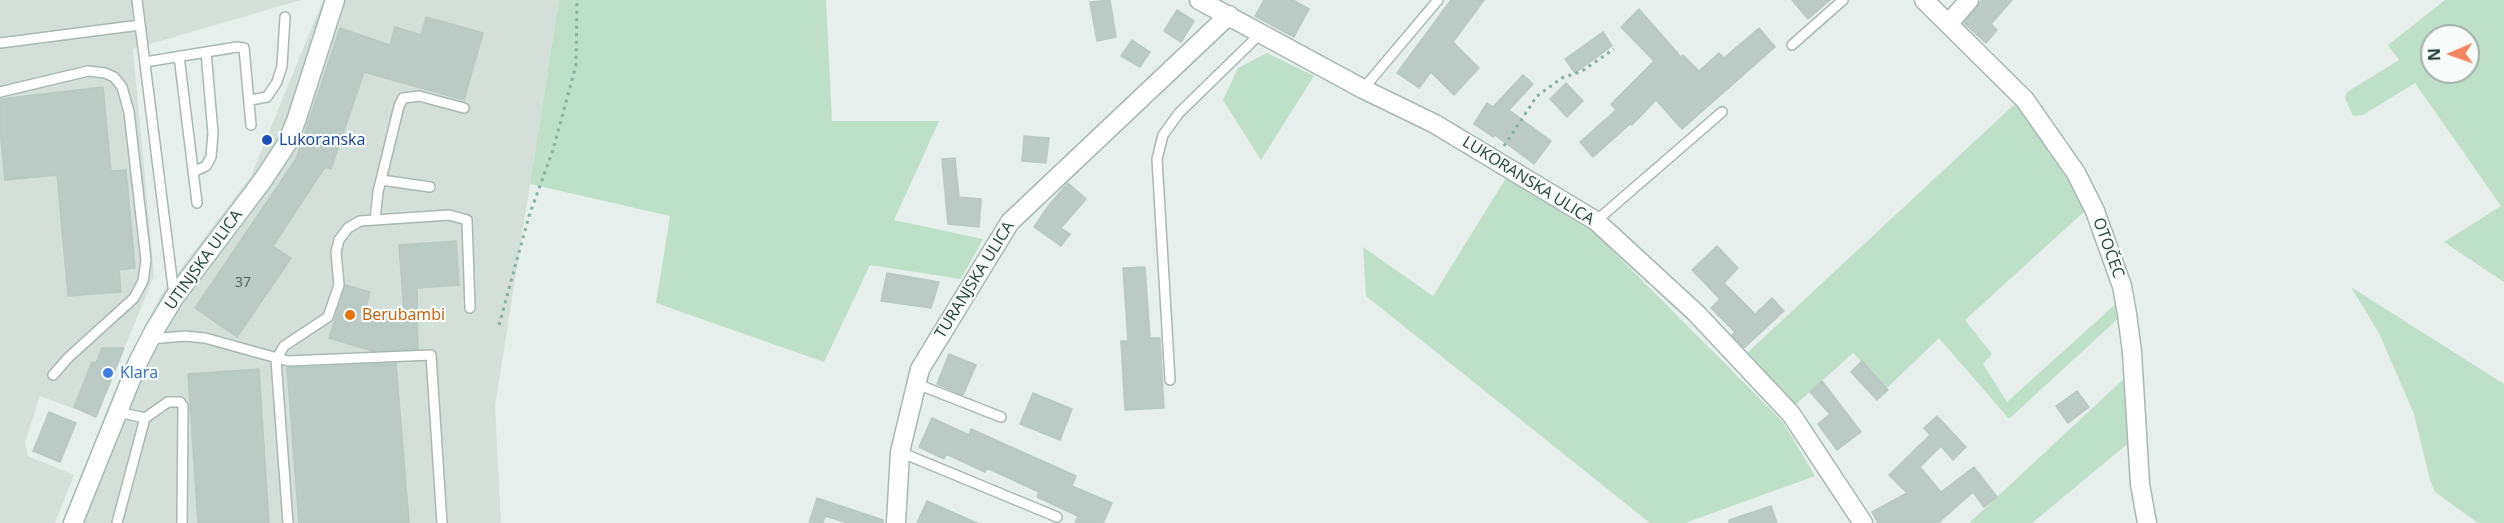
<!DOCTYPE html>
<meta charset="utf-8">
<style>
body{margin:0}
#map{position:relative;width:2504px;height:523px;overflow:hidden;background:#e6efeb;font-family:"Open Sans",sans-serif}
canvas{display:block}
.north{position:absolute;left:2420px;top:24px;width:60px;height:60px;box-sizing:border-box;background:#f7fbf9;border:2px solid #a3b1ad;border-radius:50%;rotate:268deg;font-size:16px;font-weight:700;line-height:24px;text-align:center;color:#24423a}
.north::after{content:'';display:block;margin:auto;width:21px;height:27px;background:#f4845f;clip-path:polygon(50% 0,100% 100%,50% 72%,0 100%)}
</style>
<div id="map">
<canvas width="2504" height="523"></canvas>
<div class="north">N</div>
</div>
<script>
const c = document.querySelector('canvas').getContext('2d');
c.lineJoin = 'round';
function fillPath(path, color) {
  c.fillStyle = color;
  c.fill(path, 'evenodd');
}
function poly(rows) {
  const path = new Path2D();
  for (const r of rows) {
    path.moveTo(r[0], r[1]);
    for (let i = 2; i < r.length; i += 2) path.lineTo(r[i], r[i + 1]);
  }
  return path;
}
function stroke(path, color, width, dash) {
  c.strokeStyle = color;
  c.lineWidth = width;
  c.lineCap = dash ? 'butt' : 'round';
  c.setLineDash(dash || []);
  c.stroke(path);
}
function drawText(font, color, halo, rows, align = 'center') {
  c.font = font + ' "Open Sans",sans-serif';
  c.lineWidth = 4.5;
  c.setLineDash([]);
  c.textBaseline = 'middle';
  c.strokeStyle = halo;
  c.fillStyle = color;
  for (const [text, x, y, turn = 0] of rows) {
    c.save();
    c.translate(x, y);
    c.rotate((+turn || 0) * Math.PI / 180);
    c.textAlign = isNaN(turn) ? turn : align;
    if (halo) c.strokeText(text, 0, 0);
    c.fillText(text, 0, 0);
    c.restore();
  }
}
fillPath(poly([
 [0,0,301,0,133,49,154,276,96,417,40,396,25,442,28,456,74,475,55,523,0,523],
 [323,0,559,0,495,406,501,523,62,523,140,337,161,295,251,176]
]), '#d4dfda');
fillPath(poly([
 [559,0,826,0,832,121,939,121,894,220,983,239,961,279,870,265,824,362,656,303,670,216,530,184],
 [2445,0,2504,0,2504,282,2444,242,2501,206,2415,83,2363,115,2353,116,2345,98,2347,92,2399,60,2388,45],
 [2432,36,2468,36,2468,72,2432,72],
 [1267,53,1314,76,1261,160,1223,100,1238,68],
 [2019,100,2041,127,2087,209,1965,320,1992,354,1983,364,2007,402,2120,300,2123,314,2009,419,1939,338,1887,388,1853,353,1793,407,1747,353],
 [1506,178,1594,232,1783,422,1815,476,1685,523,1650,523,1366,296,1363,247,1433,296],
 [2351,287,2504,384,2504,523,2478,523,2435,492,2430,480,2414,414,2379,333],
 [2128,375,2131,441,2032,523,1969,523]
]), '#bfe0c8');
const building = poly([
 [1110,0,1116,37,1097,41,1090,2,1110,0],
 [1264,0,1293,0,1309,9,1294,37,1255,16,1264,0],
 [1451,0,1484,0,1453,42,1479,68,1454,95,1431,72,1419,88,1397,73,1451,0],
 [1792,0,1830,0,1808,19,1792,0],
 [1982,0,2012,0,1991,24,1997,30,1986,43,1964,23,1982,0],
 [1639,9,1681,57,1683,55,1699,71,1719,53,1724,58,1759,28,1775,47,1682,129,1656,100,1632,125,1630,124,1593,157,1580,142,1616,110,1611,104,1654,61,1621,27,1639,9],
 [1177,10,1194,21,1181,42,1164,31,1177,10],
 [426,17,483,33,464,100,364,72,331,169,325,167,273,246,291,258,237,337,195,308,296,159,340,28,390,45,395,27,421,35,426,17],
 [1603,32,1612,46,1575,73,1565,59,1603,32],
 [1132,40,1150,52,1140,67,1121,56,1132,40],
 [1523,75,1533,84,1509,110,1551,141,1534,164,1495,135,1493,137,1474,124,1487,103,1493,107,1523,75],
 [1566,83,1583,101,1567,117,1550,99,1566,83],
 [103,87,111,171,126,170,135,268,119,270,121,292,68,296,57,175,5,180,0,130,0,99,103,87],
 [1024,136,1049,138,1046,163,1022,161,1024,136],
 [955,158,959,197,981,199,979,227,948,224,942,159,955,158],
 [1068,183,1086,199,1061,228,1070,234,1061,246,1034,227,1049,205,1068,183],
 [456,241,459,285,417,288,418,349,373,351,329,338,346,285,370,292,365,312,404,312,399,245,456,241],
 [1717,246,1738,268,1724,283,1755,314,1772,298,1784,311,1744,348,1732,335,1735,332,1711,308,1720,299,1692,270,1717,246],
 [1145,267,1150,338,1160,338,1164,408,1125,410,1121,341,1128,341,1123,268,1145,267],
 [887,273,939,282,931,308,881,301,887,273],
 [102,348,124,348,96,417,74,407,92,362,96,363,102,348],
 [949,354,976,365,963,395,937,384,949,354],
 [1862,361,1888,390,1877,400,1851,372,1862,361],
 [396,363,409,523,299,523,287,368,396,363],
 [259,369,269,523,198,523,188,374,259,369],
 [1822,381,1861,432,1837,450,1818,424,1830,414,1810,392,1822,381],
 [2077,391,2089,407,2068,423,2056,406,2077,391],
 [1033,393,1072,409,1060,440,1020,424,1033,393],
 [49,412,76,423,60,462,33,451,49,412],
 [1937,416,1966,447,1953,460,1941,446,1920,467,1941,492,1974,467,1997,497,1984,507,1973,492,1938,523,1878,523,1872,512,1907,493,1889,475,1930,435,1924,428,1937,416],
 [932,418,969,435,971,429,1076,476,1072,486,1112,503,1103,523,1075,523,1078,516,1037,497,1039,492,987,468,985,472,946,454,944,459,919,447,932,418],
 [817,498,883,520,883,523,848,523,825,516,823,523,809,523,817,498],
 [927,501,977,523,917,523,927,501],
 [1771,506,1777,523,1729,523,1729,520,1771,506]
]);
fillPath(building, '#bbcac4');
stroke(building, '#b8c9c2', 1.5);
const lane = poly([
 [137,0,174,295],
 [0,43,140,25],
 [1792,45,1843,0],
 [179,56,197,203],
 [145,62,237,47,244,48,251,125],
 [1363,89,1438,0],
 [0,92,88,71,105,73,114,77,122,87,129,112,146,260,143,281,134,298,69,357,53,375],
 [250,100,267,97,277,82,282,66,285,17],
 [193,172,206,166,211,157,213,133,206,52],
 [381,180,430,187],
 [375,220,378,192,399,106,403,98,419,96,464,108],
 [1596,221,1722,112],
 [150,339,185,336,205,338,288,361,431,355,442,523],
 [1170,380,1157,159,1163,135,1179,113,1261,33],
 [917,384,1001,417],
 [118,412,145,418,168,402,180,402,183,406,182,523],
 [900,452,1057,517],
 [117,523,145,418],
 [288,523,276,360,284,346,328,317,339,285,336,252,339,240,348,228,360,221,449,215,467,220,470,308]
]);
const street = poly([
 [1199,0,1363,89,1435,124,1596,221,1696,313,1791,414,1863,523],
 [1924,0,2025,100,2076,173,2095,211,2122,286,2127,314,2132,352,2140,484,2147,523],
 [1949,23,1969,0],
 [896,523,900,452,920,369,1010,222,1229,15]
]);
const secondary = poly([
 [73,523,138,362,154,331,174,298,263,180,286,145,296,121,335,0]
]);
stroke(lane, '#a8b8b2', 12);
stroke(street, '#a8b8b2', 21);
stroke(secondary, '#a4bbb3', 21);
stroke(poly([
 [1504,146,1537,96,1562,78,1582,71,1614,49],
 [499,325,529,216,553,150,576,65,577,0]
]), '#86b3a5', 3, [3, 4.5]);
stroke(lane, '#fff', 9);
stroke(street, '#fff', 18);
stroke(secondary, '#fff', 18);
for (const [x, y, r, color] of [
 [267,140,6,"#1a4fb4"],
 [350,315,6,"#e8710a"],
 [108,373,6,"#3f7fe0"]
]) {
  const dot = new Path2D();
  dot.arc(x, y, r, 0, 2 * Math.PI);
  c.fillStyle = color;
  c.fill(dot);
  stroke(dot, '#f7fbf9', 2);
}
drawText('14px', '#4a645c', null, [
 ["37",243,283]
]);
drawText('16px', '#164399', '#f7fbf9', [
 ["Lukoranska",279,140]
], 'left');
drawText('16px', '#24423a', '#f7fbf9', [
 ["LUKORANSKA ULICA",1528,181,32],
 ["OTOČEC",2108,248,70],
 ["UTINJSKA ULICA",204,260,-54],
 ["TURANJSKA ULICA",975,280,-58]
]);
drawText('16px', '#c56008', '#f7fbf9', [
 ["Berubambi",362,315]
], 'left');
drawText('16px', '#366cbe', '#f7fbf9', [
 ["Klara",120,373]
], 'left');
</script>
